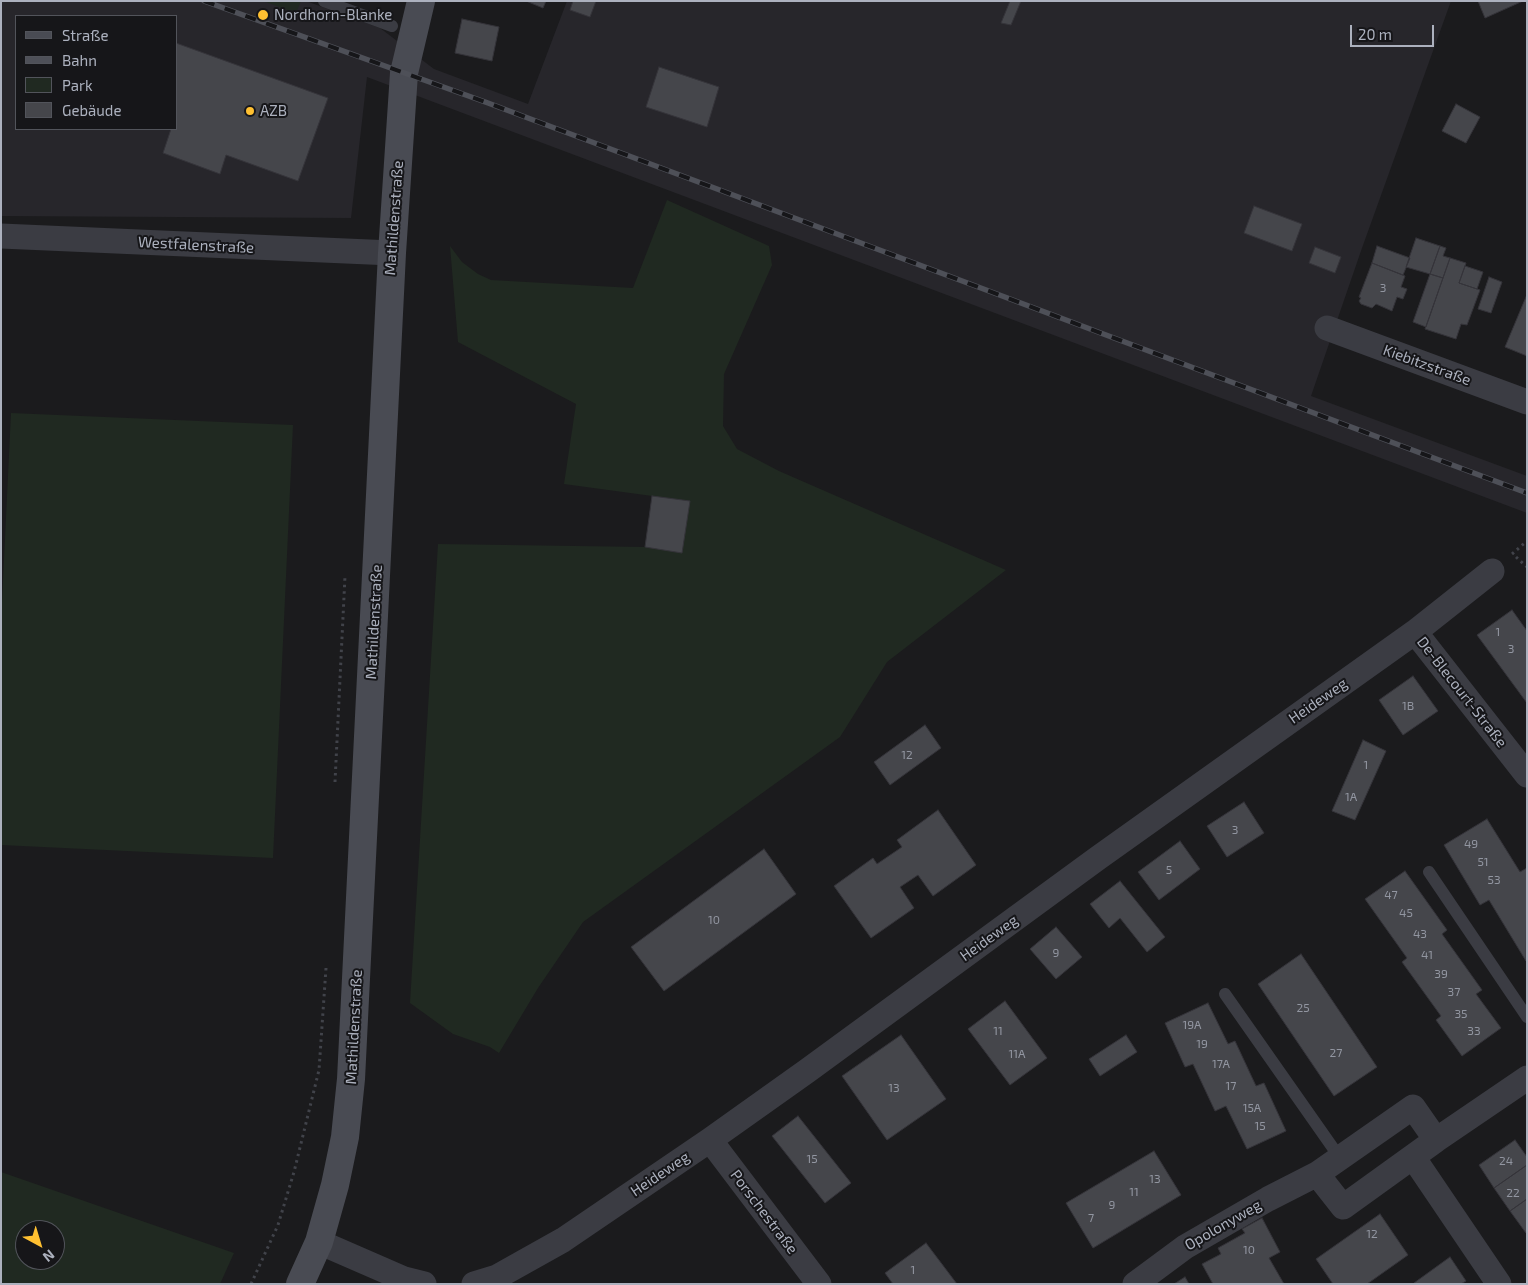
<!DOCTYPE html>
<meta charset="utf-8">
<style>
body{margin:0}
#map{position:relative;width:1528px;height:1285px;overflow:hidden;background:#1b1b1d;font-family:"Exo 2",sans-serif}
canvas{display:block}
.frame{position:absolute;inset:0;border:2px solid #acb1be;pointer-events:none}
.legend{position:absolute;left:15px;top:15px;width:162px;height:115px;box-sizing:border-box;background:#161619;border:1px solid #52545b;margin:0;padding:6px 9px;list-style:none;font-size:15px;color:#acb1be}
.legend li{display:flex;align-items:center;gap:10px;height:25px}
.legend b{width:25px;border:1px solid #52545b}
.north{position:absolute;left:15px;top:1220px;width:50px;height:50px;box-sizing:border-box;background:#161619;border:1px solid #52545b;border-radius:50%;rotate:141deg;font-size:14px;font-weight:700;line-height:20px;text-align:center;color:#acb1be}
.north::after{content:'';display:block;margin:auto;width:18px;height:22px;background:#ffc031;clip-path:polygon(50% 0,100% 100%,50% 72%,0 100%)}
.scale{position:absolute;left:1350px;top:25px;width:84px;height:22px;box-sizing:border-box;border:2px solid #acb1be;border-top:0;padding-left:6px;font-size:15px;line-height:18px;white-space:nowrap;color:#acb1be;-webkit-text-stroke:4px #161619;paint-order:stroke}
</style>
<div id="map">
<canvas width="1528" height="1285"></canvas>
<div class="frame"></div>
<ul class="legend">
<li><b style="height:6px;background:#494b53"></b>Straße</li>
<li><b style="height:6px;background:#4e5058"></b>Bahn</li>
<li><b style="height:14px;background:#202921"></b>Park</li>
<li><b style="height:14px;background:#45464b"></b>Gebäude</li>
</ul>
<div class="north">N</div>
<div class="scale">20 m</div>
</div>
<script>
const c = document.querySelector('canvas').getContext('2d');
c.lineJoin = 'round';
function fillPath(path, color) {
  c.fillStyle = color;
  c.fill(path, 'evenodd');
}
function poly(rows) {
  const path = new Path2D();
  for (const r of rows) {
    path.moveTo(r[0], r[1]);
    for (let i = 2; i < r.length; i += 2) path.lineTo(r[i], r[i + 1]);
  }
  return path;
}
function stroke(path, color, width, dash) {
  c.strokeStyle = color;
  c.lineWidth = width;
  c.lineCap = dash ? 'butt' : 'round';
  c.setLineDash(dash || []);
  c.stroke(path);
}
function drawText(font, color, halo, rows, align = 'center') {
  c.font = font + ' "Exo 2",sans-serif';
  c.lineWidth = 4;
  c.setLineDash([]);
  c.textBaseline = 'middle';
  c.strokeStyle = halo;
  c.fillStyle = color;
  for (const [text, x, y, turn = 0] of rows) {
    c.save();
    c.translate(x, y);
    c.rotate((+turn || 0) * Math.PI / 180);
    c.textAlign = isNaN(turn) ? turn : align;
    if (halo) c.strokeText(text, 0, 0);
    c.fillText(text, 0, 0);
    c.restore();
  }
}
fillPath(poly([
 [1,1,306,1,380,28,434,69,528,104,567,1,1451,1,1362,248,1311,396,1527,476,1527,513,367,77,351,218,1,216],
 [16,16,176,16,176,129,16,129]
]), '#27262b');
fillPath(poly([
 [263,1,301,1,296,13],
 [667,200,769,246,772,265,724,374,723,426,737,449,779,471,1006,570,887,662,840,737,583,922,538,988,499,1053,490,1047,453,1034,410,1003,438,544,645,547,682,552,689,501,564,484,576,404,458,342,450,246,462,262,478,274,491,280,633,288],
 [11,413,293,425,273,858,1,845,1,623],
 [1,1172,234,1253,220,1284,1,1284],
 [25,1230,55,1230,55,1260,25,1260]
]), '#202921');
const building = poly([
 [526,1,546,1,543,8,526,1],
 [573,1,596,1,590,17,570,10,573,1],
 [1010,1,1021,1,1011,25,1001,23,1010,1],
 [1478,1,1523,1,1485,18,1478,1],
 [462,19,499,27,492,61,455,53,462,19],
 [176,43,328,98,298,181,226,155,220,174,163,153,171,129,176,129,176,43],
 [659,67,719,87,707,127,646,107,659,67],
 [1456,104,1480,117,1466,143,1442,131,1456,104],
 [1254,206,1302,224,1292,251,1244,233,1254,206],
 [1416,238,1440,246,1430,274,1406,267,1416,238],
 [1377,246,1410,258,1403,275,1372,263,1377,246],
 [1440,246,1446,248,1443,256,1450,258,1443,278,1430,274,1440,246],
 [1315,247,1341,257,1335,273,1309,263,1315,247],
 [1450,258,1466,263,1459,283,1480,290,1467,325,1461,324,1456,339,1425,329,1450,258],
 [1372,263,1405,276,1401,287,1407,289,1403,299,1397,297,1392,311,1376,304,1372,308,1361,304,1359,301,1361,298,1359,297,1372,263],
 [1465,266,1483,272,1477,289,1459,283,1465,266],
 [1430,274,1443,278,1426,327,1413,322,1430,274],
 [1489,277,1502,282,1491,313,1478,309,1489,277],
 [1526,297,1527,298,1527,356,1505,347,1526,297],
 [652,496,690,501,682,553,645,547,652,496],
 [1512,610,1527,631,1527,703,1477,635,1512,610],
 [1413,676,1438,711,1403,735,1379,700,1413,676],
 [925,725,941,748,890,785,874,762,925,725],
 [1363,740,1386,751,1355,820,1332,811,1363,740],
 [1244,802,1264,833,1227,857,1207,826,1244,802],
 [938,810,976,865,933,896,918,875,900,887,914,908,871,938,834,886,873,858,877,864,902,847,897,840,938,810],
 [1487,819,1520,872,1527,868,1526,961,1489,900,1480,905,1444,845,1487,819],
 [1180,841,1200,869,1159,900,1138,872,1180,841],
 [764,849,796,894,664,991,631,947,764,849],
 [1405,871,1447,930,1442,934,1482,990,1476,994,1501,1028,1462,1056,1436,1020,1441,1016,1402,962,1407,958,1365,899,1405,871],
 [1120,881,1165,937,1147,952,1120,918,1109,928,1090,904,1120,881],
 [1056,927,1082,957,1056,979,1030,949,1056,927],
 [1301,954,1377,1067,1334,1096,1258,984,1301,954],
 [1005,1001,1047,1058,1010,1085,968,1029,1005,1001],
 [1208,1003,1228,1044,1235,1041,1256,1086,1264,1083,1286,1131,1247,1149,1226,1106,1215,1111,1193,1064,1185,1067,1165,1023,1208,1003],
 [901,1035,946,1099,887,1140,842,1076,901,1035],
 [1126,1035,1137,1052,1100,1076,1089,1059,1126,1035],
 [798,1116,851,1183,825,1203,772,1136,798,1116],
 [1515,1140,1527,1157,1527,1165,1494,1188,1479,1165,1515,1140],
 [1154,1151,1181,1195,1093,1248,1066,1203,1154,1151],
 [1527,1165,1527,1199,1510,1211,1494,1188,1527,1165],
 [1527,1199,1527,1232,1526,1233,1510,1211,1527,1199],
 [1380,1214,1408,1255,1367,1284,1333,1284,1316,1259,1380,1214],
 [1262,1218,1280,1252,1269,1258,1284,1284,1213,1284,1202,1264,1221,1254,1218,1248,1245,1233,1242,1229,1262,1218],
 [926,1243,957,1284,893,1284,885,1273,926,1243],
 [1450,1257,1466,1281,1461,1284,1415,1284,1414,1283,1450,1257],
 [1185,1277,1189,1284,1174,1284,1185,1277]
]);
fillPath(building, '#45464b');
stroke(building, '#35343a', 1);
stroke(poly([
 [1512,554,1527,541],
 [1516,557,1527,567],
 [335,782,345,576],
 [251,1284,278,1225,294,1172,319,1070,326,968]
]), '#41434a', 3, [2.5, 4]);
stroke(poly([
 [324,1,392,26],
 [1429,872,1527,1017],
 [1225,994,1340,1158]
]), '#3b3c43', 12);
stroke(poly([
 [1,236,392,253],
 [1327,328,1527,402],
 [1415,632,1527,775],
 [710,1140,819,1284],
 [1413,1157,1499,1284],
 [1317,1174,1413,1107,1436,1140],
 [319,1242,404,1279,424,1284],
 [474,1284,497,1277,563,1240,710,1140,807,1071,1098,858,1415,632,1492,571],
 [1135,1284,1185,1247,1268,1199,1317,1174,1343,1207,1436,1140,1527,1078]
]), '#3b3c43', 25);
stroke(poly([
 [300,1284,319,1242,335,1185,345,1137,351,1079,392,253,404,73,421,1]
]), '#494b53', 28);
const rail = poly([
 [204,1,488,103,1527,493]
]);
stroke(rail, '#4e5058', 5.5);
stroke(rail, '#161619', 4, [11]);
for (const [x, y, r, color] of [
 [263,15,6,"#ffc031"],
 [250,111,5,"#ffc031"]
]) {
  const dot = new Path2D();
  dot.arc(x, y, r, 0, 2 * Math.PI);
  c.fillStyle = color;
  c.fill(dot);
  stroke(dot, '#161619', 2);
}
drawText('12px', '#9296a1', null, [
 ["3",1383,288],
 ["1",1498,632],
 ["3",1511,649],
 ["1B",1408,706],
 ["12",907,755],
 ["1",1366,765],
 ["1A",1351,797],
 ["3",1235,830],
 ["49",1471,844],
 ["51",1483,862],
 ["5",1169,870],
 ["53",1494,880],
 ["47",1391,895],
 ["45",1406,913],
 ["10",714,920],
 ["43",1420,934],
 ["9",1056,953],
 ["41",1427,955],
 ["39",1441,974],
 ["37",1454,992],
 ["25",1303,1008],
 ["35",1461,1014],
 ["19A",1192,1025],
 ["11",998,1031],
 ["33",1474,1031],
 ["19",1202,1044],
 ["27",1336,1053],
 ["11A",1017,1054],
 ["17A",1221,1064],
 ["17",1231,1086],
 ["13",894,1088],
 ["15A",1252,1108],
 ["15",1260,1126],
 ["15",812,1159],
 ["24",1506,1161],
 ["13",1155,1179],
 ["11",1134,1192],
 ["22",1513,1193],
 ["9",1112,1205],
 ["7",1091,1218],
 ["12",1372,1234],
 ["10",1249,1250],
 ["1",913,1270]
]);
drawText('15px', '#acb1be', '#161619', [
 ["Nordhorn-Blanke",274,15],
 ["AZB",260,111]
], 'left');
drawText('15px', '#acb1be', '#161619', [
 ["Mathildenstraße",394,218,-86],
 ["Westfalenstraße",196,245,3],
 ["Kiebitzstraße",1427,365,20],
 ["Mathildenstraße",374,622,-87],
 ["De-Blecourt-Straße",1462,692,52],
 ["Heideweg",1318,701,-35],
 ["Heideweg",989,938,-36],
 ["Mathildenstraße",354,1027,-87],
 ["Heideweg",660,1174,-34],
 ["Porschestraße",764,1212,53],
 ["Opolonyweg",1223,1225,-30]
]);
</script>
